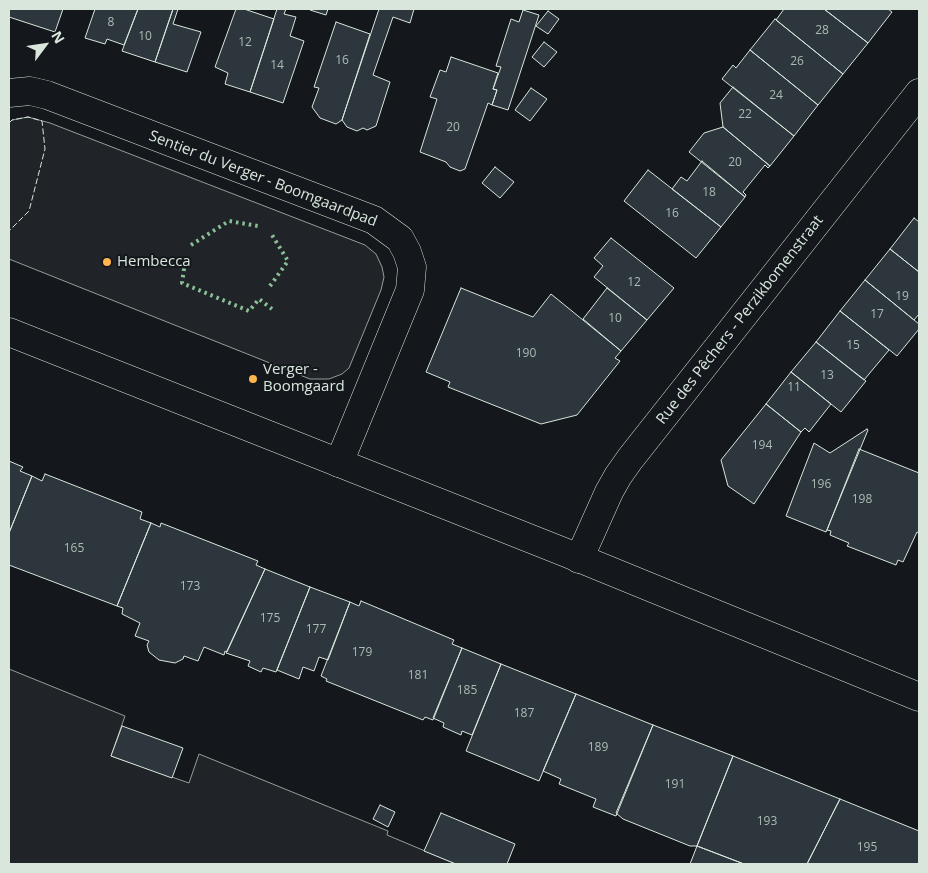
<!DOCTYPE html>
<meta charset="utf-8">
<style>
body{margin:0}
#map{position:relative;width:928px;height:873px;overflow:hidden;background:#14181c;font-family:"Open Sans",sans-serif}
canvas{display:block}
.frame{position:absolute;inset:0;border:10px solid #d8e6dc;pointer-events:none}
.north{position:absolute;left:20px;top:20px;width:50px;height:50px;-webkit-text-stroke:4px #14181c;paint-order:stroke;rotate:59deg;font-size:14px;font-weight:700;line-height:20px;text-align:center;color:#d8e6dc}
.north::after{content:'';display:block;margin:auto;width:18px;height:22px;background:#d8e6dc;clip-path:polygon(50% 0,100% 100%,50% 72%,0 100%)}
</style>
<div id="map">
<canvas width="928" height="873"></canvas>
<div class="frame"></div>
<div class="north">N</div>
</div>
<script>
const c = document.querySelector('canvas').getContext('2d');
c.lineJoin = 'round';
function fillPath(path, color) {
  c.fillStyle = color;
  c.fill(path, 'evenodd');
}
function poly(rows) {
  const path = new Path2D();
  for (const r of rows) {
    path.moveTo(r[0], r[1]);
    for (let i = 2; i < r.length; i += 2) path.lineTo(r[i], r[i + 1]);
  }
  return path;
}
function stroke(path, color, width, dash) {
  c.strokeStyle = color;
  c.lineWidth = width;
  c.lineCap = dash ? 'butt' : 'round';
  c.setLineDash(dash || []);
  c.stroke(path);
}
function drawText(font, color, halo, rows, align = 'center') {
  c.font = font + ' "Open Sans",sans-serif';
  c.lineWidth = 4;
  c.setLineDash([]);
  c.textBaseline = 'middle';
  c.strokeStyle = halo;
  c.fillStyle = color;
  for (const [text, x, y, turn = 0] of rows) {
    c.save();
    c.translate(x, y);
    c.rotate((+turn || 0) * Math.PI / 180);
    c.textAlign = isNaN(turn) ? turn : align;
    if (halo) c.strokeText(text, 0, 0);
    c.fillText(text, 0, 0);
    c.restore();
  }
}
const green = poly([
 [28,117,50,123,365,245,376,254,382,267,384,277,381,290,349,368,342,374,329,379,310,379,9,259,9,123,12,120,28,117],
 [9,669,125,716,111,756,189,783,199,754,388,831,387,835,456,864,9,864,9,669]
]);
fillPath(green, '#202428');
stroke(green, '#939e99', 1);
const building = poly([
 [9,9,63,9,55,32,9,17,9,9],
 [95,9,138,9,124,45,107,39,105,44,85,38,95,9],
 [138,9,173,9,155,62,122,51,138,9],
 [173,9,178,9,173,24,201,32,187,72,155,62,173,9],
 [236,9,244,9,274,19,250,92,225,84,228,73,215,67,236,9],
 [277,9,286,9,284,14,296,17,290,36,304,41,283,103,250,92,277,9],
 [311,9,328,9,326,15,310,10,311,9],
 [379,9,414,9,410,23,393,17,373,75,390,82,376,126,367,130,363,128,357,131,347,127,342,120,379,9],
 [784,9,824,9,868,43,843,74,776,20,784,9],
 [824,9,888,9,892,12,868,43,824,9],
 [523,10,539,15,508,110,492,105,497,90,493,89,501,67,496,66,511,19,519,22,523,10],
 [548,11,559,19,548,34,536,26,548,11],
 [775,19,843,74,818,105,750,50,775,19],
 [336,22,370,34,342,120,336,124,320,118,312,107,319,88,314,87,336,22],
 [544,42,557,52,544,67,532,57,544,42],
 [750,50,818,105,794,136,722,79,733,65,736,68,750,50],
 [451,57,498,73,493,89,497,90,492,105,488,103,465,169,460,171,450,167,446,162,420,152,437,99,430,97,440,70,446,72,451,57],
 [733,87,794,136,770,166,723,127,720,103,733,87],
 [531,88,547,99,530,121,515,110,531,88],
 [723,127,770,166,768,168,765,165,743,192,746,195,745,197,689,152,704,133,723,127],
 [702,161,745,197,721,227,672,189,681,177,687,181,702,161],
 [495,167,514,182,500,198,482,183,495,167],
 [648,170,721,227,696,258,624,201,648,170],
 [914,218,919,222,919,272,890,249,914,218],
 [611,238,674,288,647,320,594,277,603,266,594,258,611,238],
 [890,249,919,272,919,314,914,320,865,280,890,249],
 [865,280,919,324,919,329,897,356,840,311,865,280],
 [461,288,533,317,551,294,621,351,615,358,620,361,577,415,541,424,448,387,450,382,426,372,461,288],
 [607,288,647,320,621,351,583,319,607,288],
 [840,311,889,350,864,380,816,342,840,311],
 [816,342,866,381,841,412,791,372,816,342],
 [791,372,831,404,809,432,805,428,801,432,766,404,791,372],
 [766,404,801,432,754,504,728,486,721,460,766,404],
 [867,429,868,430,826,532,786,516,814,443,830,453,867,429],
 [859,449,919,473,919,533,917,532,903,562,898,560,896,565,847,546,849,543,830,535,831,531,827,530,859,449],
 [9,461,23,467,20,471,32,476,9,533,9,461],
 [45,474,142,512,140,519,151,523,117,606,9,565,9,533,32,476,42,481,45,474],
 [151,523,160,527,161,523,258,561,256,565,265,569,227,652,225,651,224,655,204,647,198,661,184,656,183,659,175,663,159,660,149,652,147,645,149,641,135,636,140,623,122,614,123,608,117,606,151,523],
 [265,569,310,587,276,672,263,668,261,672,248,666,250,661,226,653,265,569],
 [310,587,350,602,328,660,319,657,314,671,303,667,299,679,277,670,310,587],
 [361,601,454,640,452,644,462,648,433,720,425,717,423,720,326,681,327,679,321,676,350,602,359,606,361,601],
 [462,648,501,664,472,735,462,731,461,735,443,727,444,723,433,718,462,648],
 [501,664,576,694,539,781,466,751,501,664],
 [576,694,653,725,616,816,593,807,596,799,559,784,561,779,543,771,576,694],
 [653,725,733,756,697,846,690,846,623,819,616,813,653,725],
 [122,726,183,748,172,778,111,756,122,726],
 [733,756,840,799,807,864,744,864,697,846,733,756],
 [840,799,919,831,919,864,807,864,840,799],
 [380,805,395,812,388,827,373,819,380,805],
 [441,813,515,844,507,864,456,864,424,851,441,813],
 [697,846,744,864,690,864,697,846]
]);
fillPath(building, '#2c363c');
stroke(building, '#d8e6dc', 1);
const minor = poly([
 [9,93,30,91,47,95,374,220,400,239,407,252,412,267,410,290,339,463],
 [579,559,609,492,618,476,630,459,919,93]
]);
const tertiary = poly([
 [9,332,564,552,919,697]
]);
stroke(minor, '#d8e6dc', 29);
stroke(tertiary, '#d8e6dc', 29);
stroke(minor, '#14181c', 28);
stroke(tertiary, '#14181c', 28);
stroke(poly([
 [191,245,229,221,258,226],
 [185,262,182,283,249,311,259,299,272,309],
 [270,286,288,261,272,235]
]), '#8ac095', 4, [2.5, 4]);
stroke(poly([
 [9,123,12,120,28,117,42,121,45,149,29,211,9,231]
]), '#d8e6dc', 1, [6, 2.5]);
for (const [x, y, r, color] of [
 [107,262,5,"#ffb74d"],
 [253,379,5,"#ffb74d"]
]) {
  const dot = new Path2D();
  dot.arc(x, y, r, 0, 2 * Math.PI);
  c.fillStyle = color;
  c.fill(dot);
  stroke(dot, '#14181c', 2);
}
drawText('12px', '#adbab4', null, [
 ["8",111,23],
 ["28",822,31],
 ["10",145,37],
 ["12",245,43],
 ["16",342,61],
 ["26",797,62],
 ["14",277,66],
 ["24",776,96],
 ["22",745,115],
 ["20",453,128],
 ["20",735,163],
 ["18",709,193],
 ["16",672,214],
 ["12",634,283],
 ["19",902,297],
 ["17",877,315],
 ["10",615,319],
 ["15",853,346],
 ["190",526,354],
 ["13",827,376],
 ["11",794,388],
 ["194",762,446],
 ["196",821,485],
 ["198",862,500],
 ["165",74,549],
 ["173",190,587],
 ["175",270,619],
 ["177",316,630],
 ["179",362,653],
 ["181",418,676],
 ["185",467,691],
 ["187",524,714],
 ["189",598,748],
 ["191",675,785],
 ["193",767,822],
 ["195",867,848]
]);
drawText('15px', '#d8e6dc', '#14181c', [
 ["Sentier du Verger - Boomgaardpad",263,179,21],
 ["Rue des Pêchers - Perzikbomenstraat",740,320,-52]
]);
drawText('15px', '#d8e6dc', '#14181c', [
 ["Hembecca",117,262],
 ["Verger -",263,370],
 ["Boomgaard",263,387]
], 'left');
</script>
